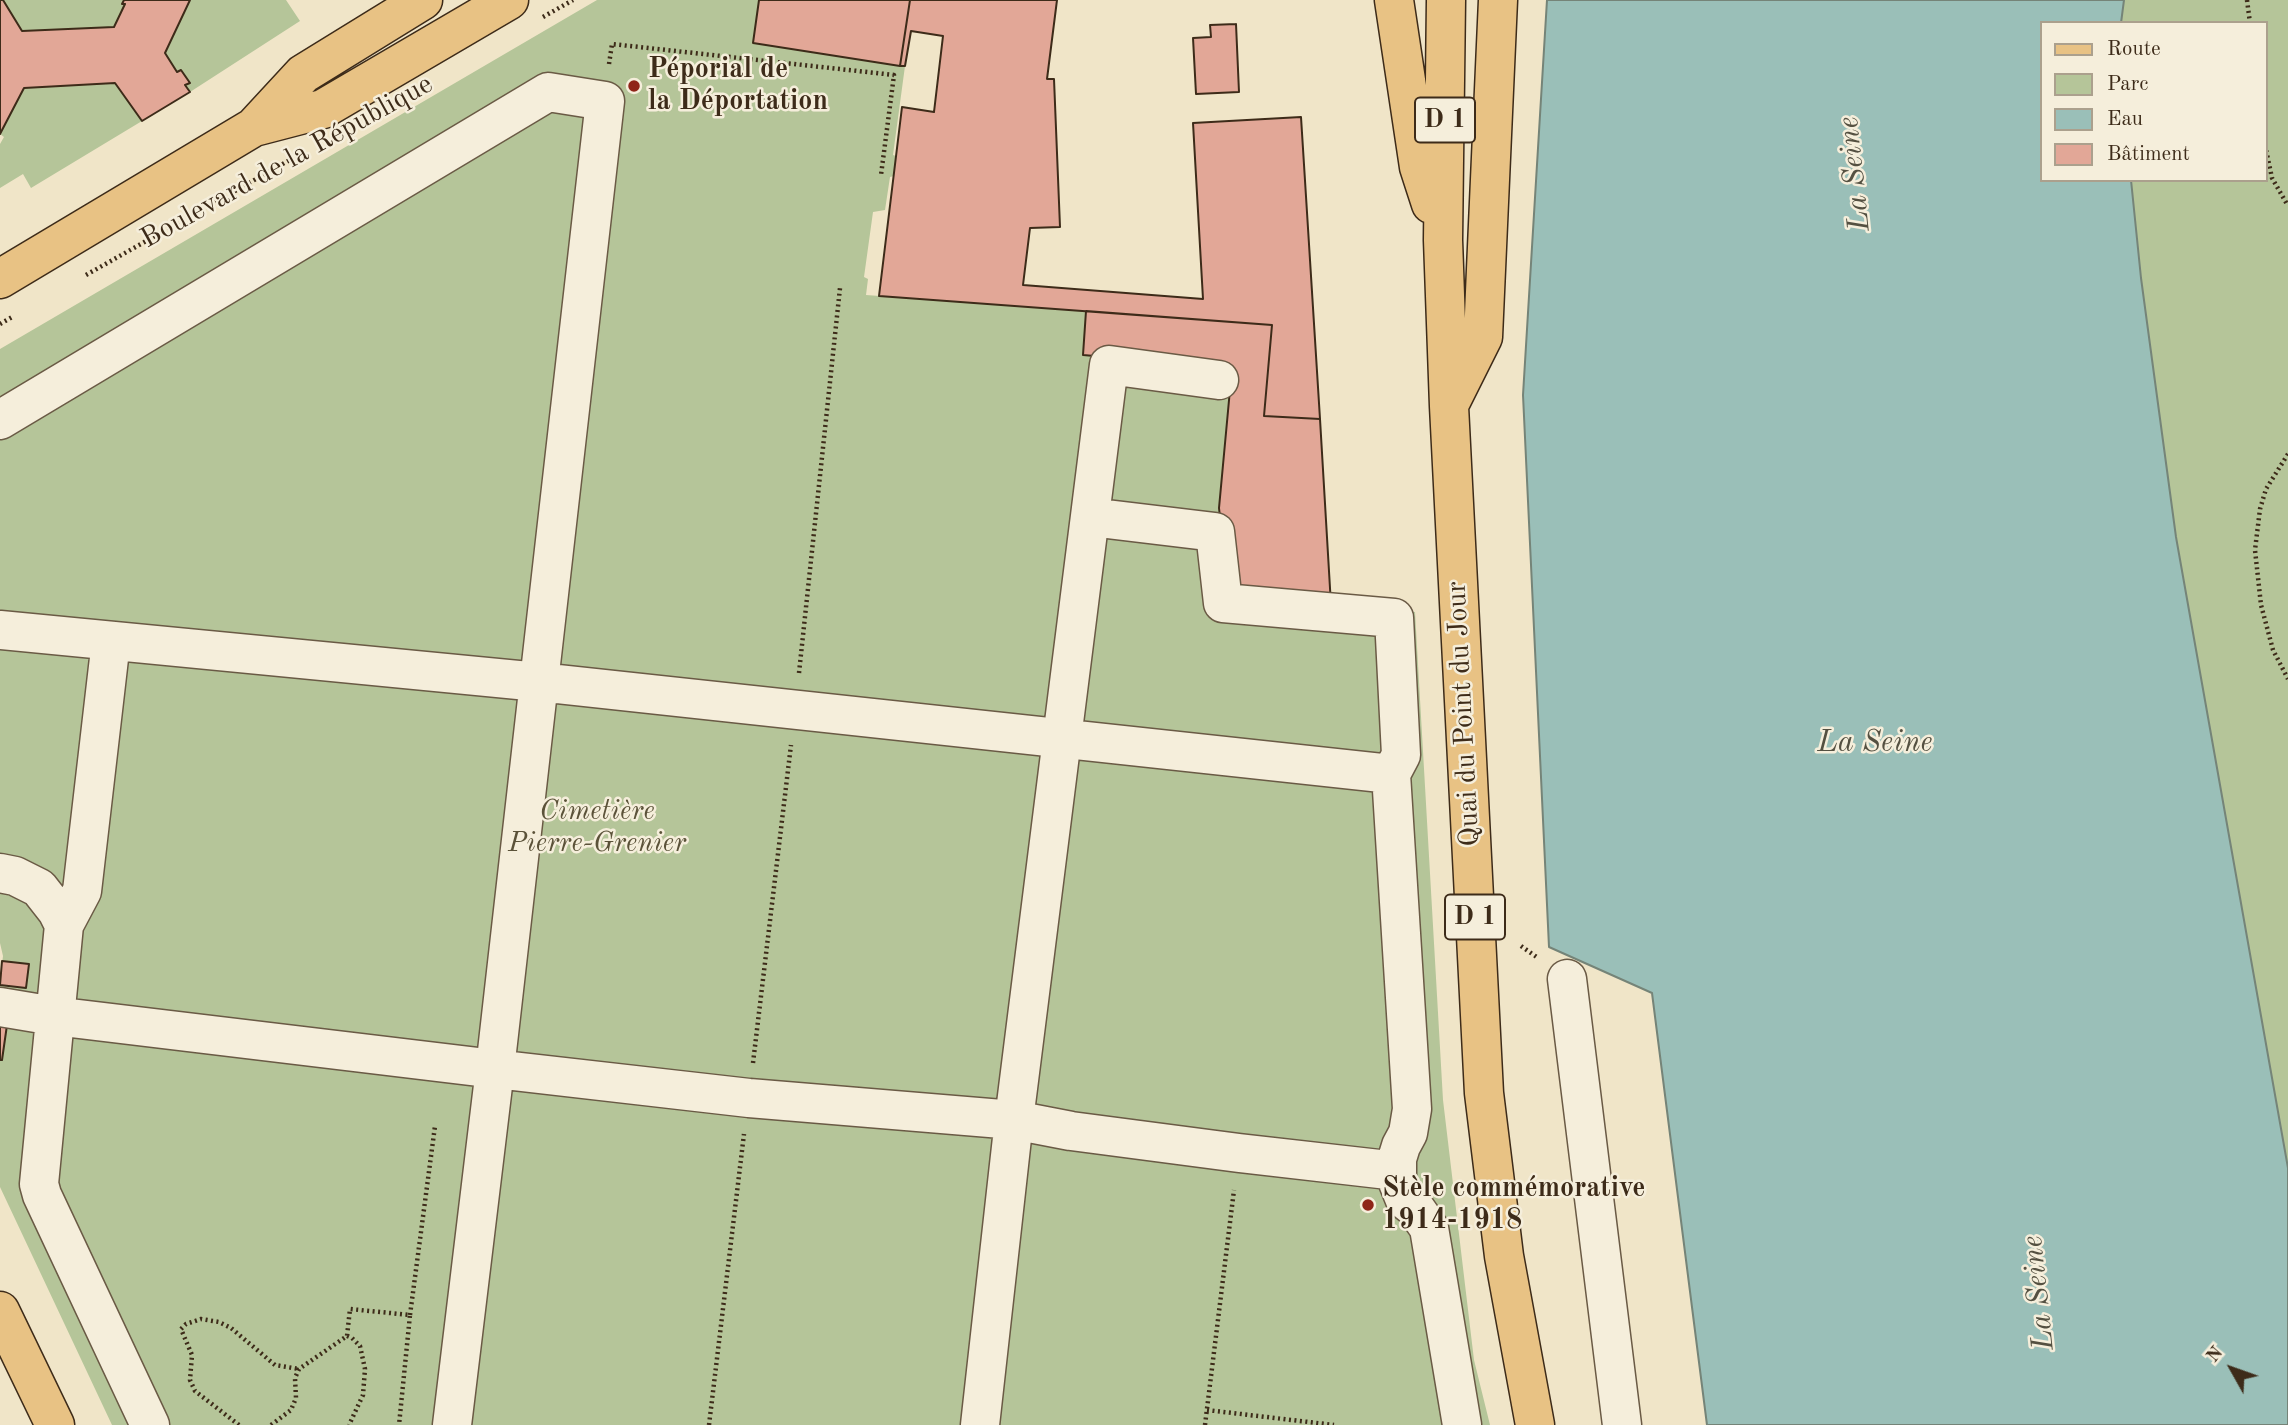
<!DOCTYPE html>
<meta charset="utf-8">
<style>
body{margin:0}
#map{position:relative;width:2288px;height:1425px;overflow:hidden;background:#f0e5c8;font-family:"Old Standard TT",serif}
canvas{display:block}
.legend{position:absolute;left:2040px;top:21px;width:228px;height:161px;box-sizing:border-box;background:#f5eedb;border:2px solid #aba08d;margin:0;padding:9px 12px;list-style:none;font-size:21px;color:#3d2b19}
.legend li{display:flex;align-items:center;gap:14px;height:35px}
.legend b{width:35px;border:2px solid #aba08d}
.north{position:absolute;left:2197px;top:1334px;width:70px;height:70px;-webkit-text-stroke:5px #f5eedb;paint-order:stroke;rotate:310deg;font-size:19px;font-weight:700;line-height:28px;text-align:center;color:#3d2b19}
.north::after{content:'';display:block;margin:auto;width:24px;height:32px;background:#3d2b19;clip-path:polygon(50% 0,100% 100%,50% 72%,0 100%)}
</style>
<div id="map">
<canvas width="2288" height="1425"></canvas>
<ul class="legend">
<li><b style="height:9px;background:#e8c284"></b>Route</li>
<li><b style="height:19px;background:#b5c599"></b>Parc</li>
<li><b style="height:19px;background:#9abfb8"></b>Eau</li>
<li><b style="height:19px;background:#e2a797"></b>Bâtiment</li>
</ul>
<div class="north">N</div>
</div>
<script>
const c = document.querySelector('canvas').getContext('2d');
c.lineJoin = 'round';
function fillPath(path, color) {
  c.fillStyle = color;
  c.fill(path, 'evenodd');
}
function poly(rows) {
  const path = new Path2D();
  for (const r of rows) {
    path.moveTo(r[0], r[1]);
    for (let i = 2; i < r.length; i += 2) path.lineTo(r[i], r[i + 1]);
  }
  return path;
}
function stroke(path, color, width, dash) {
  c.strokeStyle = color;
  c.lineWidth = width;
  c.lineCap = dash ? 'butt' : 'round';
  c.setLineDash(dash || []);
  c.stroke(path);
}
function drawText(font, color, halo, rows, align = 'center') {
  c.font = font + ' "Old Standard TT",serif';
  c.lineWidth = 5;
  c.setLineDash([]);
  c.textBaseline = 'middle';
  c.strokeStyle = halo;
  c.fillStyle = color;
  for (const [text, x, y, turn = 0] of rows) {
    c.save();
    c.translate(x, y);
    c.rotate((+turn || 0) * Math.PI / 180);
    c.textAlign = isNaN(turn) ? turn : align;
    if (halo) c.strokeText(text, 0, 0);
    c.fillText(text, 0, 0);
    c.restore();
  }
}
fillPath(poly([
 [3,0,124,0,123,3,125,4,114,27,22,31],
 [190,0,286,0,300,21,190,92,185,85,189,83,182,71,177,72,165,53],
 [597,0,759,0,754,43,905,66,893,155,896,156,894,176,890,177,885,210,873,212,864,277,868,279,866,295,1086,311,1084,355,1232,368,1229,597,1415,612,1443,1100,1474,1360,1490,1425,112,1425,0,1187,0,980,3,956,0,943,0,349],
 [2124,0,2288,0,2288,1168,2176,537,2141,278,2131,180,2265,180,2265,23,2121,23],
 [115,83,142,121,31,188,23,174,0,188,0,144,4,137,0,134,24,88]
]), '#b5c599');
const water = poly([
 [1547,0,2124,0,2121,23,2041,23,2041,180,2131,180,2141,278,2176,537,2288,1168,2288,1425,1707,1425,1652,993,1549,947,1523,395,1547,0]
]);
fillPath(water, '#9abfb8');
stroke(water, '#758478', 2);
const building = poly([
 [0,0,3,0,22,31,114,27,125,4,122,4,124,0,190,0,165,53,177,72,181,70,190,83,185,85,190,92,142,121,115,83,24,88,0,134,0,0],
 [759,0,910,0,900,66,753,43,759,0],
 [910,0,1057,0,1047,79,1054,79,1060,227,1030,228,1023,285,1203,299,1193,123,1301,117,1320,419,1264,416,1272,325,879,296,902,107,934,112,943,36,911,31,905,66,900,66,910,0],
 [1236,24,1239,92,1196,94,1193,38,1211,37,1210,25,1236,24],
 [1086,311,1272,325,1264,416,1320,419,1331,605,1229,597,1219,508,1232,368,1083,355,1086,311],
 [2,961,29,964,26,988,0,985,2,961],
 [0,1025,7,1025,2,1060,0,1060,0,1025]
]);
fillPath(building, '#e2a797');
stroke(building, '#3d2b19', 2);
const minor = poly([
 [0,420,548,92,605,101,495,1069,452,1425],
 [1090,517,1215,532,1223,603,1394,618,1401,755,1391,774,1412,1109,1408,1133,1401,1146,1397,1159,1397,1180,1405,1200,1415,1208,1429,1228,1462,1425],
 [0,630,539,682,1391,774],
 [0,873,15,876,39,888,57,911,64,925,39,1184,42,1195,150,1425],
 [64,925,82,891,111,641],
 [1567,979,1622,1425],
 [0,1007,54,1016,495,1069,749,1098,1014,1120,1071,1131,1239,1153,1397,1171],
 [980,1425,1014,1120,1109,365,1219,380]
]);
const major = poly([
 [1394,0,1419,167,1431,204],
 [1446,0,1443,240,1449,406,1484,1093,1504,1256,1535,1425],
 [254,127,323,109,509,0],
 [0,279,254,127,303,74,423,0],
 [1450,403,1483,337,1498,0],
 [0,1311,55,1425]
]);
stroke(minor, '#6a5a45', 41);
stroke(major, '#3d2b19', 41);
stroke(poly([
 [2247,0,2250,23],
 [543,17,573,0],
 [609,64,612,44,894,75,881,175],
 [2265,145,2272,178,2288,206],
 [86,275,295,157],
 [0,324,14,316],
 [2288,454,2266,489,2260,509,2255,550,2261,605,2273,650,2288,679],
 [799,673,840,288],
 [1521,946,1538,958],
 [753,1063,791,745],
 [410,1315,435,1126],
 [347,1336,352,1338,360,1346,365,1369,363,1395,349,1425],
 [1207,1410,1334,1425],
 [239,1425,195,1391,190,1380,192,1355,181,1329,186,1324,201,1319,219,1322,231,1328,275,1365,299,1369],
 [271,1425,291,1410,296,1398,295,1378,299,1369,347,1336,350,1309,410,1315,399,1425],
 [709,1425,744,1134],
 [1205,1425,1234,1190]
]), '#3d2b19', 4.5, [2, 3.5]);
stroke(minor, '#f5eedb', 38);
stroke(major, '#e8c284', 38);
for (const [x, y, r, color] of [
 [634,86,7,"#8f2418"],
 [1368,1205,7,"#8f2418"]
]) {
  const dot = new Path2D();
  dot.arc(x, y, r, 0, 2 * Math.PI);
  c.fillStyle = color;
  c.fill(dot);
  stroke(dot, '#f5eedb', 2.5);
}
for (const [x, y, w] of [
 [1445,120,60],
 [1475,917,60]
]) {
  const box = new Path2D();
  box.roundRect(x - w / 2, y - 22.5, w, 45, 5);
  c.fillStyle = '#f5eedb';
  c.fill(box);
  stroke(box, '#3d2b19', 2);
}
drawText('bold 26px', '#3d2b19', null, [
 ["D 1",1445,120],
 ["D 1",1475,917]
]);
drawText('bold 28px', '#3d2b19', '#f5eedb', [
 ["Péporial de",648,70],
 ["la Déportation",648,102],
 ["Stèle commémorative",1382,1189],
 ["1914-1918",1382,1221]
], 'left');
drawText('28px', '#3d2b19', '#f5eedb', [
 ["Boulevard de la République",287,162,-29],
 ["Quai du Point du Jour",1464,714,-93]
]);
drawText('italic 28px', '#5b5239', '#f5eedb', [
 ["Cimetière",597,812],
 ["Pierre-Grenier",597,844]
]);
drawText('italic 30px', '#545041', '#f5eedb', [
 ["La Seine",1855,174,-96],
 ["La Seine",1875,743],
 ["La Seine",2039,1293,-96]
]);
</script>
